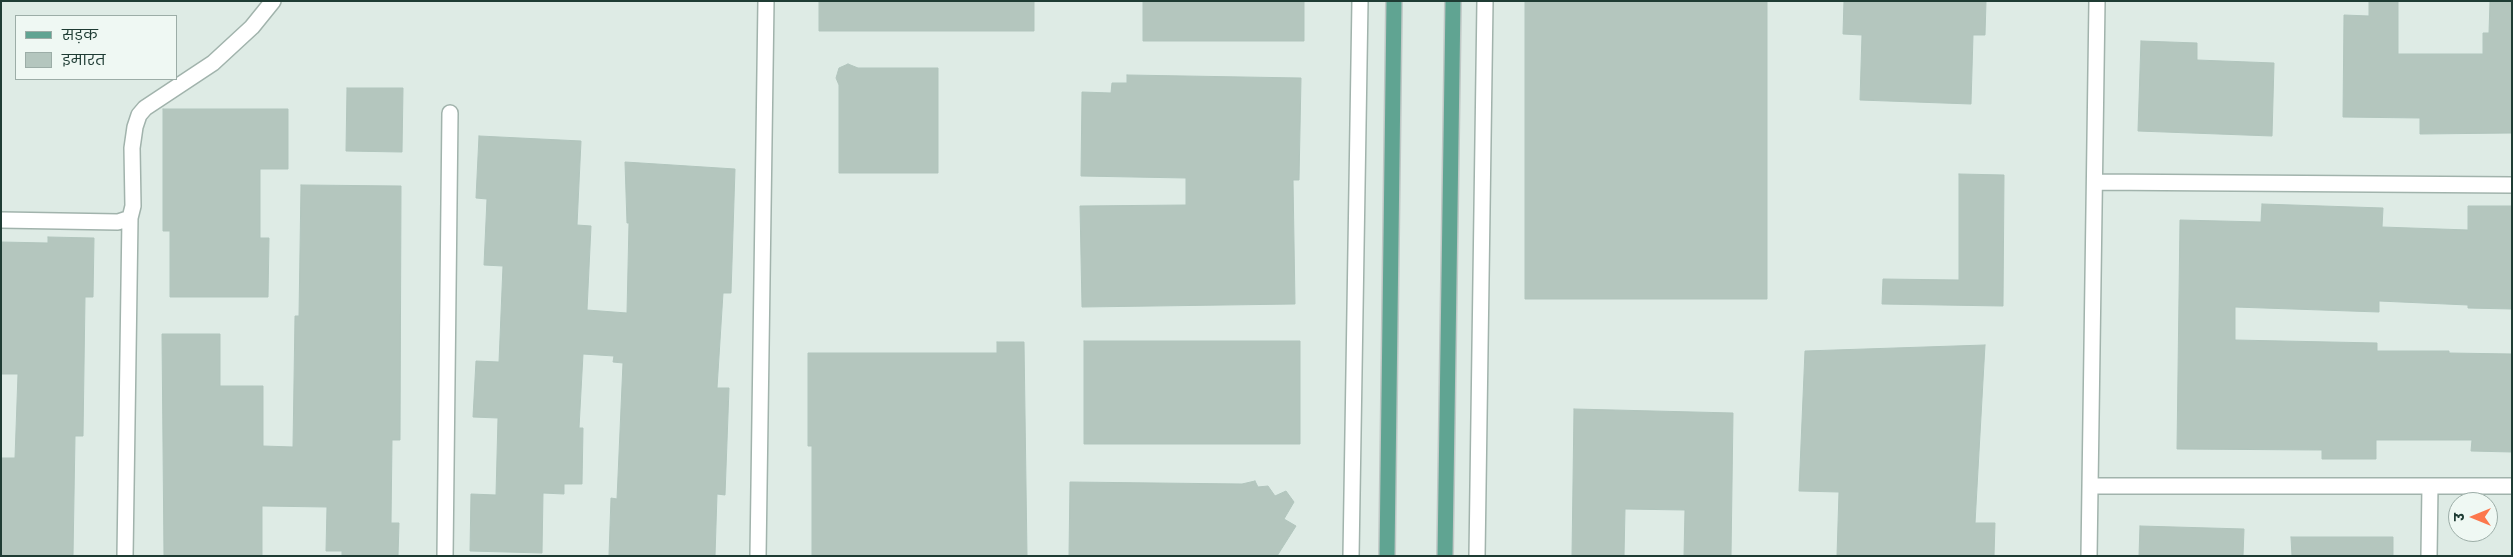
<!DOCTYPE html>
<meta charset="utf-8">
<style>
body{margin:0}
#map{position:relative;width:2513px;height:557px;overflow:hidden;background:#deebe5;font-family:Poppins,"Noto Sans Devanagari",sans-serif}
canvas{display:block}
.frame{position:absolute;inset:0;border:2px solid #1f3c34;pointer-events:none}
.legend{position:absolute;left:15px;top:15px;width:162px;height:65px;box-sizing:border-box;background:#eff8f3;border:1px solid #9cada7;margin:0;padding:6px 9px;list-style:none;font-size:15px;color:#1f3c34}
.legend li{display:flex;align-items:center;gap:10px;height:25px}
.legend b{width:25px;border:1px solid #9cada7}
.north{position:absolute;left:2448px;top:492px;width:50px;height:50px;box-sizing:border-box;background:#eff8f3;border:1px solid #9cada7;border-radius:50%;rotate:270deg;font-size:14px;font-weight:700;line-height:20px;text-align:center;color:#1f3c34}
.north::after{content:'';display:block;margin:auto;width:18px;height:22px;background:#fc774c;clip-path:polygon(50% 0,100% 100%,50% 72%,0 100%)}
</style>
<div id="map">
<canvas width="2513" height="557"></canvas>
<div class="frame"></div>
<ul class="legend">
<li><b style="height:6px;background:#60a492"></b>सड़क</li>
<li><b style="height:14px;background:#b4c6be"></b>इमारत</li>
</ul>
<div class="north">उ</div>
</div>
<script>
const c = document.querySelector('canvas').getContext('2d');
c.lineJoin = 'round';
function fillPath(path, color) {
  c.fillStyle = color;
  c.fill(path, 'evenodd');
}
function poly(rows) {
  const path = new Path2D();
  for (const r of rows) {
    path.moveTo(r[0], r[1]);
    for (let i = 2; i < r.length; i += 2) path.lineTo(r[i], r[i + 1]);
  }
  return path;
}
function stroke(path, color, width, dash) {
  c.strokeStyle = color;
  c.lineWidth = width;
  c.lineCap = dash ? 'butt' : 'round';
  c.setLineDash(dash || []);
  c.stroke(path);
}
const building = poly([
 [819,1,1034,1,1034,31,819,31,819,1],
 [1143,1,1304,1,1304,41,1143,41,1143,1],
 [1525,1,1767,1,1767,299,1525,299,1525,1],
 [1844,1,1986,1,1985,35,1973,35,1971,104,1860,100,1862,35,1843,34,1844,1],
 [2369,1,2398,1,2398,54,2483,54,2483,33,2489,33,2490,1,2512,1,2512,133,2420,134,2420,118,2343,117,2344,15,2369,16,2369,1],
 [2141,41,2197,43,2197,60,2274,63,2272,136,2138,131,2141,41],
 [848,64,858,68,938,68,938,173,839,173,839,85,836,78,839,68,848,64],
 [1127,75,1301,78,1299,180,1293,180,1295,304,1082,307,1080,206,1186,205,1186,178,1081,176,1082,92,1111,93,1112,83,1127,83,1127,75],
 [347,88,403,88,402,152,346,151,347,88],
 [163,109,288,109,288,169,260,169,260,238,269,238,268,297,170,297,170,231,163,231,163,109],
 [479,136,581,141,577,225,591,226,587,310,627,313,629,223,627,223,625,162,735,169,731,293,723,293,717,388,729,388,725,495,717,494,715,556,609,555,611,498,617,499,623,363,613,362,614,356,583,354,579,428,583,428,582,484,564,484,564,494,543,493,542,553,470,551,471,494,496,495,498,418,473,417,476,361,499,362,503,266,484,265,487,199,476,198,479,136],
 [1959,174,2004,175,2003,306,1882,304,1883,279,1959,280,1959,174],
 [301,185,401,186,400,440,392,440,391,523,399,523,398,556,342,556,342,551,326,551,327,507,262,506,262,556,164,556,162,334,220,334,220,386,263,386,263,446,293,447,295,316,299,316,301,185],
 [2262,204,2383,208,2382,227,2468,230,2468,206,2512,206,2512,309,2468,308,2468,305,2379,301,2379,312,2235,307,2235,340,2377,343,2377,351,2449,351,2449,353,2512,354,2512,452,2471,451,2472,440,2376,440,2376,459,2322,459,2322,450,2177,449,2180,220,2261,222,2262,204],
 [48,237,94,238,93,297,85,297,83,436,75,436,73,556,1,556,1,458,15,458,18,374,1,374,1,242,48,243,48,237],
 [1084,341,1300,341,1300,444,1084,444,1084,341],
 [997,342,1024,342,1027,556,812,556,812,446,808,446,808,353,997,353,997,342],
 [1985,345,1975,523,1995,523,1994,556,1837,556,1839,492,1799,491,1805,351,1985,345],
 [1574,409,1733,413,1731,556,1684,556,1685,510,1625,509,1624,556,1572,556,1574,409],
 [1255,481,1258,487,1268,486,1275,496,1286,491,1294,502,1284,519,1296,526,1277,556,1069,556,1070,482,1242,484,1255,481],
 [2140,526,2244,529,2243,556,2139,556,2140,526],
 [2291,537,2393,537,2393,556,2292,556,2291,537]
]);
fillPath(building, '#b4c6be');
stroke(building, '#b1c5bd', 1);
const minor = poly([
 [2095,182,2512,185],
 [1,220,118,222,130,218],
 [2090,486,2512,486],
 [125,556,130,218,133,206,132,148,135,127,139,115,145,108,213,63,252,27,273,1],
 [445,556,450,113],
 [758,556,766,1],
 [1351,556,1360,1],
 [1477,556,1485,1],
 [2089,556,2097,1],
 [2429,556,2430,486]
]);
const major = poly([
 [1387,556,1394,1],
 [1445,556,1453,1]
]);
stroke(minor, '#a1b3ac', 18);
stroke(major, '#c0c8c6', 18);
stroke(minor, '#fff', 15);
stroke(major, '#60a492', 15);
</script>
